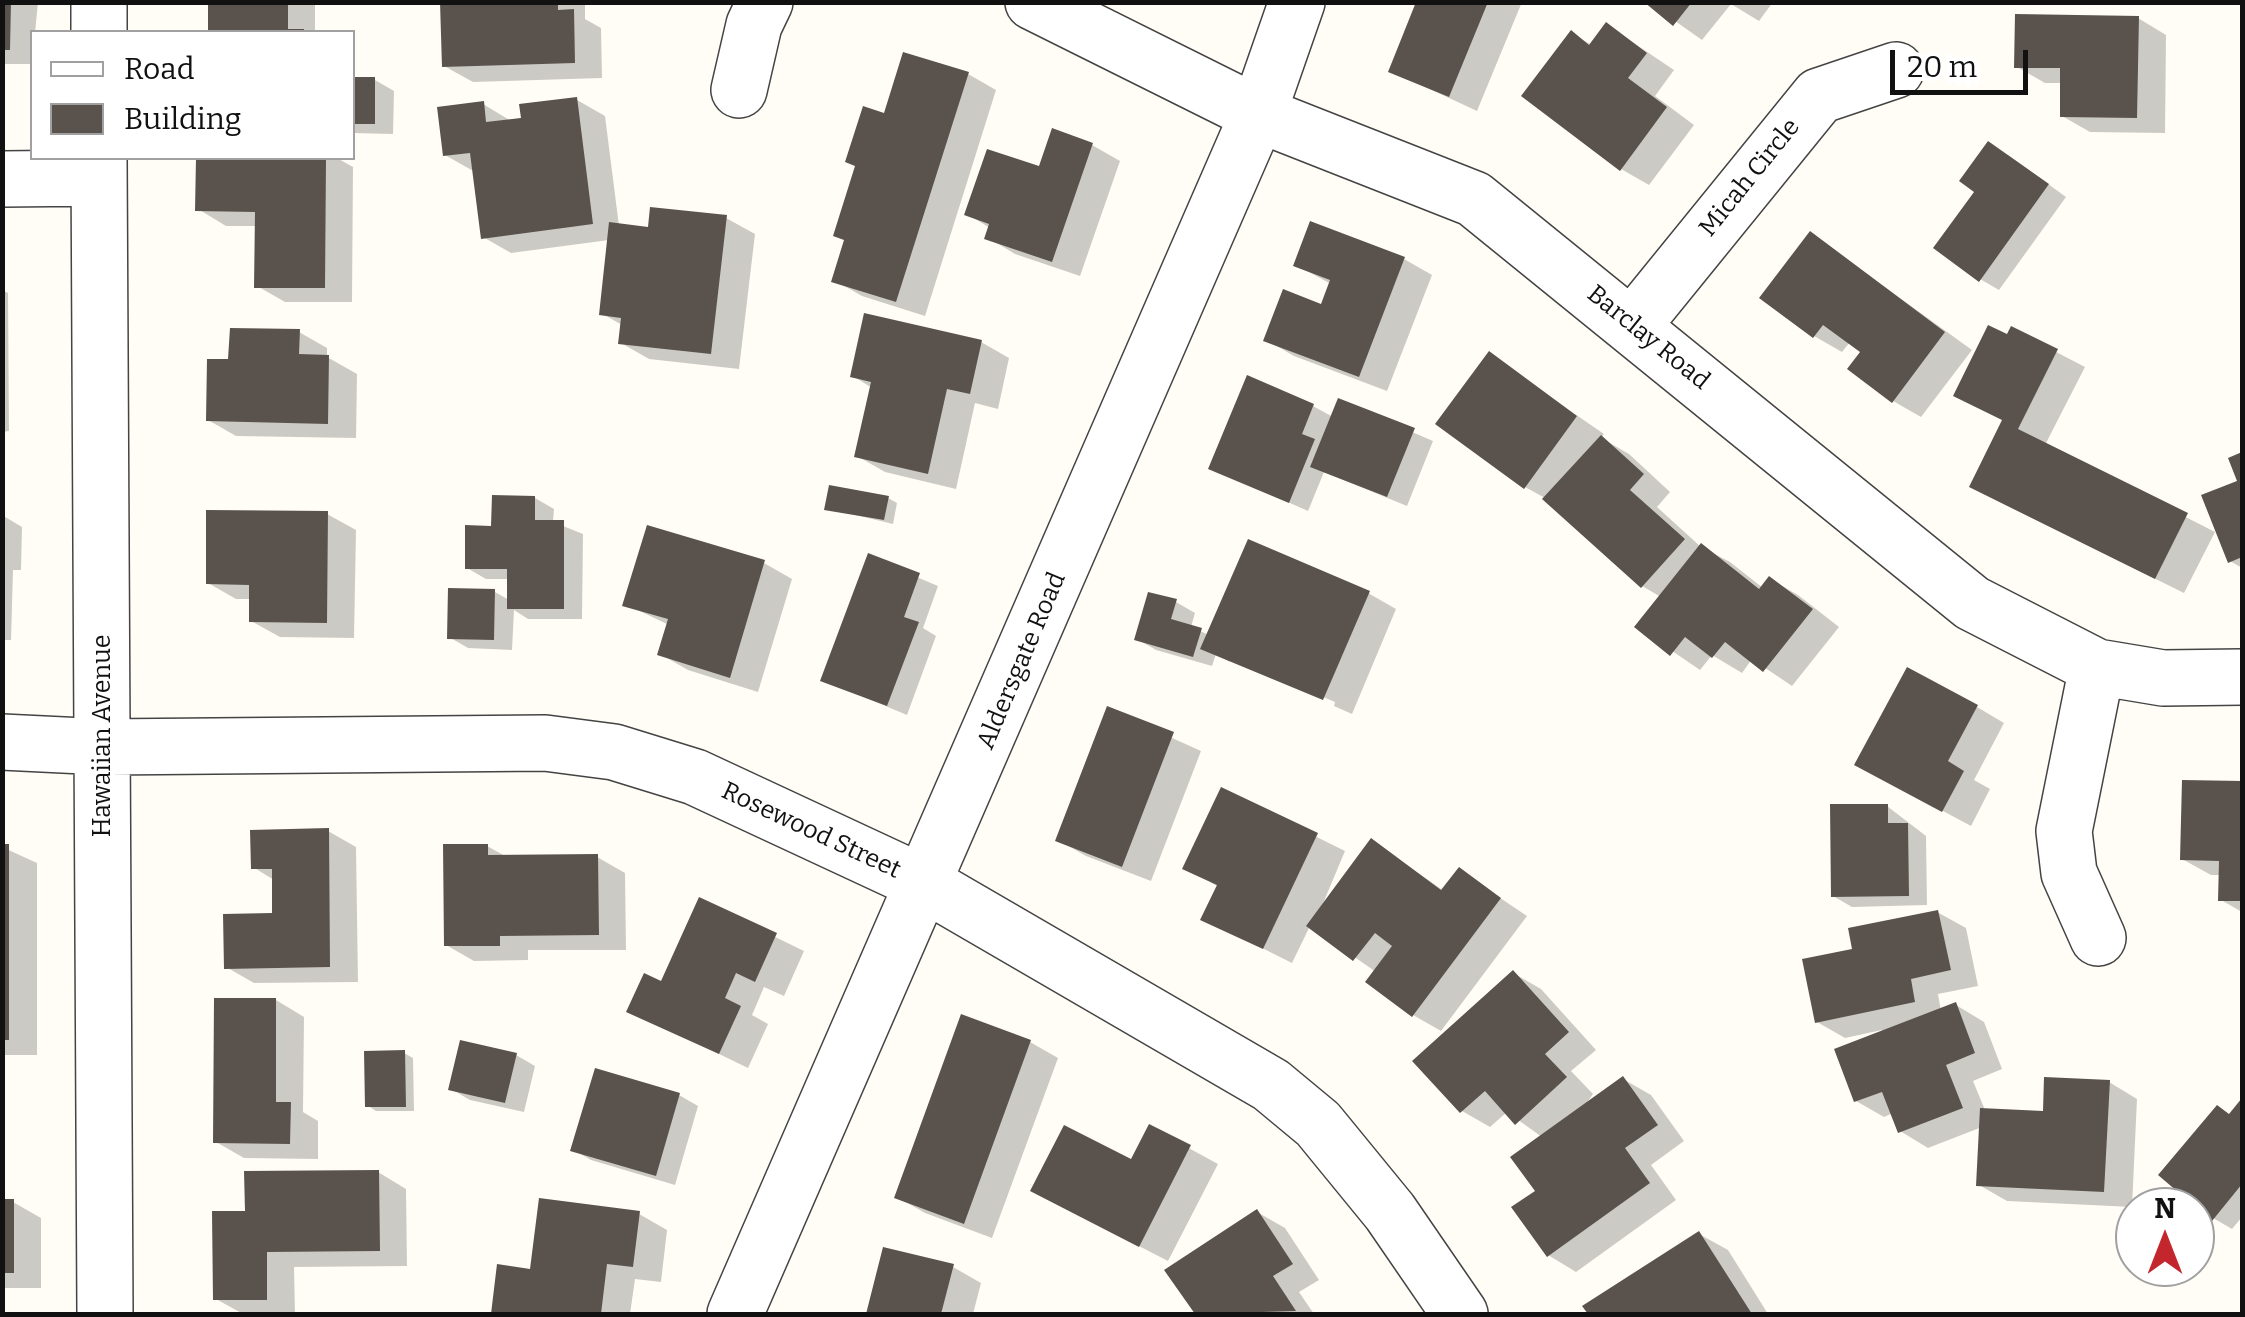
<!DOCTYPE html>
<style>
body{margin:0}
#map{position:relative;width:2245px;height:1317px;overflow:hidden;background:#fffdf5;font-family:Bitter,serif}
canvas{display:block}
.frame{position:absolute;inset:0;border:5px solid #111;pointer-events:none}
.legend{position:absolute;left:30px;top:30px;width:325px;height:130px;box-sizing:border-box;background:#fff;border:2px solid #a0a0a0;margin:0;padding:12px 18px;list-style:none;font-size:30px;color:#111}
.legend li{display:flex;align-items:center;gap:20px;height:50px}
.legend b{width:50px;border:2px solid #a0a0a0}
.north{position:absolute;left:2115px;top:1187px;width:100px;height:100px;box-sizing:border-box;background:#fff;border:2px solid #a0a0a0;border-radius:50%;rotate:0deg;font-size:28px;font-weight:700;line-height:40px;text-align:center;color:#111}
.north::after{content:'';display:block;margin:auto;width:35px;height:45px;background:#c4262e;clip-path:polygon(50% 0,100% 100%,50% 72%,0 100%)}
.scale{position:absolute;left:1890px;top:50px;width:138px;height:45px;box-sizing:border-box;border:5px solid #111;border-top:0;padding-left:12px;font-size:30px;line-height:35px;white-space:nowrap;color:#111;-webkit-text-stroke:8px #fff;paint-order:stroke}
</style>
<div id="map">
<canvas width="2245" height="1317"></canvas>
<div class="frame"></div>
<ul class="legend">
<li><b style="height:12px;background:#fff"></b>Road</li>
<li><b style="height:28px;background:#5a524d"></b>Building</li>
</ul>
<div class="north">N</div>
<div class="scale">20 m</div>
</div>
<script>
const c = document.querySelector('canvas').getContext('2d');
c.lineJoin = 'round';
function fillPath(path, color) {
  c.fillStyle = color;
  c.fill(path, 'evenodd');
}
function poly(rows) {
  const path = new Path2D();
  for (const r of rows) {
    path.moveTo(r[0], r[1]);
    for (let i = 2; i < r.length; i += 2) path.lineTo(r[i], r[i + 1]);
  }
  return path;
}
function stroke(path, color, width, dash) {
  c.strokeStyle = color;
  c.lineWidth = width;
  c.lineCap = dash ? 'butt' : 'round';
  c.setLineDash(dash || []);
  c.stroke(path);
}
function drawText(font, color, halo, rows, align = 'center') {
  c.font = font + ' Bitter,serif';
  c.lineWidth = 10;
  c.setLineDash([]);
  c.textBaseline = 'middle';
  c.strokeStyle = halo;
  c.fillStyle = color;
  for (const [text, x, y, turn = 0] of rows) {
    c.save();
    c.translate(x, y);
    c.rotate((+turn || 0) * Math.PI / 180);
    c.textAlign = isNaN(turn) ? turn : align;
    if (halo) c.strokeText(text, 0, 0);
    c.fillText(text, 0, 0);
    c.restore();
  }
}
fillPath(poly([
 [2,2,38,2,32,64,2,64],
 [211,2,315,2,315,32,211,32],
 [458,2,585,2,585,19,601,28,602,78,473,82,444,66],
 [1419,2,1522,2,1477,111,1391,71],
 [1648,2,1773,2,1759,21,1731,4,1702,40],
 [2138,18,2166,35,2165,133,2090,132,2062,116,2063,83,2045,83,2017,67],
 [1607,25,1674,70,1655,96,1694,125,1649,185,1621,169,1572,34,1592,45],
 [968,74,996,90,925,316,862,296,834,280,886,116],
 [352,79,375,80,394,91,393,134,352,133],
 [577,100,605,116,619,226,650,230,726,218,755,234,739,369,649,359,621,343,622,325,601,313,609,240,511,253,483,237,475,172,445,155,483,104,511,121],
 [1092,145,1120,161,1080,276,1015,254,987,237,990,228,967,214,1040,170],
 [2008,155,2066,197,1999,290,1980,279],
 [198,158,337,158,353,167,352,302,285,302,257,286,257,226,226,226,198,209],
 [1811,234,1972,350,1921,417,1893,401,1863,352,1850,342,1842,352,1814,336],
 [1404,259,1432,275,1387,391,1294,356,1266,340,1323,307,1331,284,1296,265],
 [2,290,8,293,9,431,2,432],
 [2012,329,2085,367,2045,445,2215,532,2184,593,2000,502,2008,338],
 [299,332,327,348,327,357,357,374,356,438,236,436,208,420,231,362],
 [981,342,1009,358,998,409,975,403,956,489,885,472,857,456,872,388,853,376],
 [1489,355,1604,434,1601,438,1629,454,1670,492,1657,507,1701,547,1730,562,1763,588,1770,579,1798,595,1839,627,1792,686,1752,659,1742,673,1712,655,1700,670,1637,627,1661,597,1642,586,1545,498,1525,487],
 [1340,401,1433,441,1407,506,1324,472,1308,511,1211,468,1313,406,1333,417],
 [2242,455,2242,568,2230,561,2240,483,2231,460],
 [535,498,554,509,553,522,583,534,582,619,528,619,514,610,512,650,468,648,449,637,495,592,509,600,509,579,486,579,467,568,493,528],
 [888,498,897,503,893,524,827,508],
 [327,514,356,530,354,638,280,637,251,621,252,599,236,599,208,583],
 [2,515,22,527,21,570,13,570,11,640,2,640],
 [649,528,764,563,792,579,758,692,688,670,660,654,669,625,625,604],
 [869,557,938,586,923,628,936,636,907,715,823,680],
 [1368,593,1396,609,1352,714,1334,706,1335,702,1230,658,1230,662,1216,654,1212,666,1156,650,1137,639,1176,602,1195,613,1191,627,1209,635],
 [1977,707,2004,723,1974,780,1990,789,1971,826,1885,780],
 [1108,709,1201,751,1151,881,1086,856,1058,840],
 [2184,782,2242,784,2242,912,2221,900,2221,875,2211,875,2182,859],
 [1222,790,1345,851,1319,913,1372,841,1444,891,1460,871,1527,916,1441,1031,1413,1015,1376,972,1310,926,1292,963,1204,919,1219,887,1185,868],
 [1887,806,1926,836,1927,905,1852,907,1833,896],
 [328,831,356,847,358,982,254,983,226,967,275,916,274,880,253,867],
 [487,846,507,857,597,857,625,873,626,950,528,950,528,960,474,961,446,945],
 [2,847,37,863,37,1055,2,1055],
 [701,901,804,951,784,996,764,987,752,1015,768,1024,748,1068,630,1011,662,984],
 [1937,912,1966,928,1978,986,1938,994,1941,1011,1956,1005,1984,1022,2002,1069,1973,1081,1985,1110,2045,1113,2109,1082,2137,1099,2132,1207,2007,1201,1979,1185,1982,1127,1928,1148,1900,1131,1893,1113,1884,1117,1856,1101,1882,1030,1845,1038,1817,1022,1855,951],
 [1513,973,1541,989,1596,1050,1571,1071,1593,1094,1584,1107,1623,1079,1651,1095,1684,1141,1651,1165,1676,1200,1576,1272,1548,1255,1538,1191,1542,1137,1507,1112,1490,1127,1462,1111],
 [276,1000,304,1017,303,1112,318,1121,318,1159,244,1158,216,1142],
 [962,1017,1030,1042,1058,1058,992,1238,925,1213,897,1197],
 [404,1053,413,1058,414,1111,376,1111,367,1105],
 [516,1055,535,1066,524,1112,470,1100,451,1089],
 [679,1095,698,1106,675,1185,591,1160,572,1149],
 [2242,1102,2242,1217,2232,1229,2213,1218,2231,1115],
 [1150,1127,1218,1164,1168,1261,1061,1206,1132,1162],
 [378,1172,406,1189,407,1266,294,1267,295,1314,243,1314,216,1299,247,1213],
 [2,1202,13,1202,41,1218,41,1288,2,1288],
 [1257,1212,1285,1228,1319,1280,1299,1292,1314,1314,1197,1314,1168,1270],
 [639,1214,667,1230,661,1282,635,1279,630,1314,493,1314,499,1267,532,1272],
 [1699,1234,1728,1250,1768,1314,1591,1314,1585,1306],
 [885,1250,953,1267,981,1283,973,1314,868,1314]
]), '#0003');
fillPath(poly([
 [2,2,11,2,10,50,2,50],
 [208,2,288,2,288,29,304,29,304,32,208,32],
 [440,2,558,2,558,10,574,9,575,63,442,67],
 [1416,2,1488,2,1449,97,1388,72],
 [1644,2,1692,2,1673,26],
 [2015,14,2139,16,2137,118,2060,117,2060,68,2014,68],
 [1606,22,1647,53,1628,78,1667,107,1620,171,1521,96,1571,30,1589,45],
 [903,52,969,72,896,302,831,282,844,240,833,236,855,166,845,162,863,106,884,113],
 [352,77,375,77,375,124,352,124],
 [577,97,593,224,481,239,470,153,443,156,437,107,484,101,486,122,521,118,519,104],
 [1052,128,1093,143,1052,262,984,239,989,224,964,215,987,149,1039,166],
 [1988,141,2049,184,1979,282,1933,248,1974,192,1959,181],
 [196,158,326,158,325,288,254,288,255,212,195,211],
 [650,207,727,215,711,354,618,344,621,318,599,315,609,222,648,227],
 [1310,221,1405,257,1359,377,1263,341,1283,289,1321,304,1330,280,1293,266],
 [1810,231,1945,332,1892,403,1847,369,1860,352,1823,325,1813,338,1759,298],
 [864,313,982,340,970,394,947,389,928,474,854,457,871,382,850,377],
 [1988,325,2007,334,2011,326,2058,349,2018,429,2188,513,2155,579,1969,487,2002,420,1953,396],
 [230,328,300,329,299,354,329,355,328,424,206,421,207,359,228,359],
 [1489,351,1577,416,1524,489,1435,424],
 [1247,375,1314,404,1302,434,1315,439,1289,503,1208,469],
 [1338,398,1415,428,1387,497,1310,467],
 [1601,435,1644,474,1630,490,1685,539,1641,588,1542,499],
 [2242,452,2242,557,2228,563,2201,495,2237,481,2228,458],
 [829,485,889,496,884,520,824,510],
 [492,495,535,496,535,520,564,520,564,609,507,609,507,569,465,569,465,525,491,526],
 [206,510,328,511,327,623,249,622,249,585,206,584],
 [647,525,765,560,730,678,657,655,668,619,622,606],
 [1248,539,1370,591,1323,700,1200,649],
 [1701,543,1759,589,1769,576,1813,609,1763,672,1725,642,1712,658,1685,637,1670,656,1634,627],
 [868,553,920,573,904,617,919,622,887,706,820,681],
 [448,588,495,589,494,640,447,639],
 [1148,592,1177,599,1171,619,1202,628,1193,657,1134,640],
 [1907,667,1978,705,1948,761,1964,771,1942,812,1854,765],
 [1107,706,1174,732,1122,867,1055,841],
 [2182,780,2242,781,2242,901,2218,901,2219,861,2180,860],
 [1221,787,1318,833,1263,949,1200,920,1217,885,1182,869],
 [1830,804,1888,804,1888,823,1908,823,1909,896,1831,897],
 [329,828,330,967,224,969,223,914,272,913,272,869,251,869,250,830],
 [1371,838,1441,890,1459,867,1501,898,1412,1017,1365,982,1392,946,1375,933,1353,961,1306,926],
 [2,844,9,844,9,1040,2,1040],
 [443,844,488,844,488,855,598,854,599,935,500,936,500,946,444,946],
 [699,897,777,933,755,982,736,973,725,998,741,1006,719,1054,626,1012,644,973,661,981],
 [1938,910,1951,970,1911,979,1915,1002,1815,1023,1802,959,1852,949,1848,928],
 [1513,970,1569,1032,1545,1054,1567,1077,1515,1125,1485,1091,1460,1113,1412,1061],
 [214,998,276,998,276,1102,291,1102,290,1144,213,1143],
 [1956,1002,1975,1053,1946,1065,1963,1108,1898,1133,1882,1092,1854,1102,1834,1049],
 [961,1014,1031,1040,964,1224,894,1198],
 [460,1040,517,1053,505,1103,448,1090],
 [405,1050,406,1107,365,1107,364,1051],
 [595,1068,680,1093,656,1176,570,1151],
 [1623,1076,1658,1125,1625,1148,1650,1183,1547,1257,1511,1207,1535,1191,1510,1157],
 [2044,1077,2110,1080,2104,1192,1976,1186,1980,1108,2043,1111],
 [2242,1098,2242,1184,2212,1221,2158,1175,2217,1105,2229,1114],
 [1149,1124,1191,1145,1139,1247,1030,1191,1064,1125,1131,1159],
 [379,1170,380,1251,267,1252,267,1300,213,1300,212,1211,245,1211,244,1171],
 [539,1198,640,1211,633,1267,607,1264,601,1314,491,1314,497,1264,530,1269],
 [2,1199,14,1199,14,1273,2,1273],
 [1257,1209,1293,1264,1273,1276,1296,1311,1195,1314,1164,1270],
 [1699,1231,1752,1314,1588,1314,1582,1306],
 [883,1247,954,1264,941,1314,866,1314]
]), '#5a524d');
const minor = poly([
 [99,2,99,32],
 [1033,2,1258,114,1474,199,1972,603,2097,667,2163,678,2242,677],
 [739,90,754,25,765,2],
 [99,158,105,1314],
 [2,179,99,178],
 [1633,325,1819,96,1896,70],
 [2097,667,2064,831,2069,873,2098,938],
 [2,742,104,747,545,743,614,752,695,777,925,884,1271,1085,1318,1124,1390,1212,1460,1314],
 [735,1314,1258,114,1297,2]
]);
stroke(minor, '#444', 58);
stroke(minor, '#fff', 55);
drawText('25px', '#111', '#fff', [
 ["Micah Circle",1750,178,-51],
 ["Barclay Road",1648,338,39],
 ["Aldersgate Road",1022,661,-67],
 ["Hawaiian Avenue",103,736,-90],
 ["Rosewood Street",811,831,25]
]);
</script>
